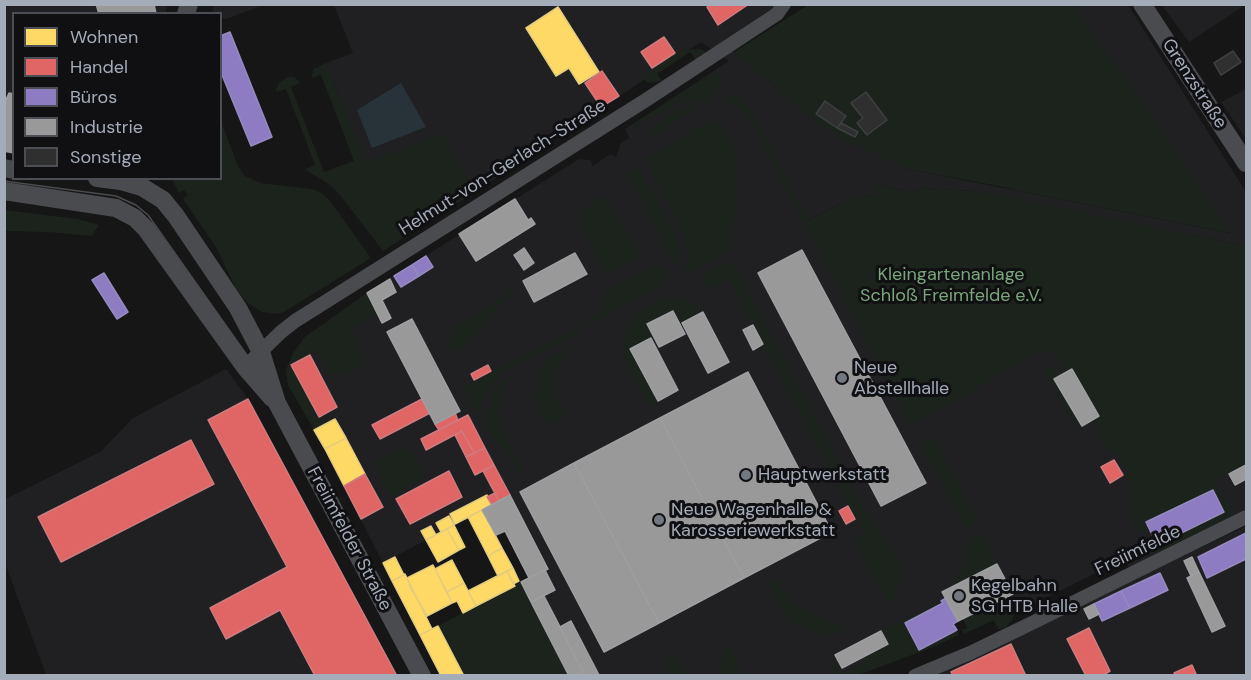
<!DOCTYPE html>
<meta charset="utf-8">
<style>
body{margin:0}
#map{position:relative;width:1251px;height:680px;overflow:hidden;background:#161616;font-family:"DM Sans",sans-serif}
canvas{display:block}
.frame{position:absolute;inset:0;border:6px solid #a5acb9;pointer-events:none}
.legend{position:absolute;left:12px;top:12px;width:210px;height:168px;box-sizing:border-box;background:#101012;border:2px solid #4c4e55;margin:0;padding:8px 10px;list-style:none;font-size:18px;color:#a5acb9}
.legend li{display:flex;align-items:center;gap:12px;height:30px}
.legend b{width:30px;border:2px solid #4c4e55}
</style>
<div id="map">
<canvas width="1251" height="680"></canvas>
<div class="frame"></div>
<ul class="legend">
<li><b style="height:16px;background:#ffd966"></b>Wohnen</li>
<li><b style="height:16px;background:#e06666"></b>Handel</li>
<li><b style="height:16px;background:#8e7cc3"></b>Büros</li>
<li><b style="height:16px;background:#999"></b>Industrie</li>
<li><b style="height:16px;background:#2f2f30"></b>Sonstige</li>
</ul>
</div>
<script>
const c = document.querySelector('canvas').getContext('2d');
c.lineJoin = 'round';
function fillPath(path, color) {
  c.fillStyle = color;
  c.fill(path, 'evenodd');
}
function poly(rows) {
  const path = new Path2D();
  for (const r of rows) {
    path.moveTo(r[0], r[1]);
    for (let i = 2; i < r.length; i += 2) path.lineTo(r[i], r[i + 1]);
  }
  return path;
}
function stroke(path, color, width, dash) {
  c.strokeStyle = color;
  c.lineWidth = width;
  c.lineCap = dash ? 'butt' : 'round';
  c.setLineDash(dash || []);
  c.stroke(path);
}
function drawText(font, color, halo, rows, align = 'center') {
  c.font = font + ' "DM Sans",sans-serif';
  c.lineWidth = 6;
  c.setLineDash([]);
  c.textBaseline = 'middle';
  c.strokeStyle = halo;
  c.fillStyle = color;
  for (const [text, x, y, turn = 0] of rows) {
    c.save();
    c.translate(x, y);
    c.rotate((+turn || 0) * Math.PI / 180);
    c.textAlign = isNaN(turn) ? turn : align;
    if (halo) c.strokeText(text, 0, 0);
    c.fillText(text, 0, 0);
    c.restore();
  }
}
fillPath(poly([
 [5,5,168,5,165,13,14,14,13,154,5,153],
 [214,5,214,4,264,5,226,19,221,18,220,14,212,13],
 [334,5,775,5,773,9,721,43,734,52,812,118,908,169,1230,233,1074,5,1128,5,1246,192,1246,246,971,191,924,188,912,193,878,184,877,197,865,196,838,205,809,220,1058,332,1246,458,1246,509,1129,568,1124,559,1035,603,1032,599,1014,608,1013,596,954,623,959,635,861,674,862,675,569,675,521,582,529,578,505,531,496,535,482,510,383,563,315,430,288,385,286,370,293,353,305,337,367,293,579,159,590,160,593,166,610,154,616,157,621,143,629,138,625,129,729,61,701,42,475,192,442,134,366,164,326,63,353,53],
 [1162,5,1245,5,1189,42],
 [1246,89,1246,139,1221,102],
 [226,369,248,399,397,675,46,675,5,563,5,499,100,452,133,418],
 [1246,526,1246,675,935,675]
]), '#202022');
fillPath(poly([
 [808,5,1074,5,1231,233,1010,189,1017,199,1246,246,1246,463,1214,480,1221,496,1217,498,1213,490,1146,522,1150,529,1140,535,1128,513,1135,495,1124,476,1129,472,1117,452,1112,455,1092,420,1102,414,1099,411,1097,412,1072,369,1065,372,1055,355,1043,350,1036,351,1003,373,915,423,908,420,749,119,740,109,725,100,727,96,736,94,750,108,809,220,838,205,865,196,876,197,877,184,912,193,924,188,971,191,1016,198,1009,188,908,169,844,139,812,118,734,52],
 [700,49,707,52,696,60,690,52,657,74,662,81,647,83,645,79,652,68,675,53,681,50],
 [326,63,366,163,442,133,475,192,383,251,340,195,329,184,307,171,306,169,315,165,286,89,277,92,276,90,279,83,288,77,294,77,299,81,300,83,291,87,324,172,354,161,321,75,311,78,314,69],
 [716,71,721,76,722,83,705,103,694,101,676,103,638,125,625,129],
 [688,108,697,108,648,139,653,129,660,122,678,110],
 [221,122,238,166,245,176,261,183,312,189,322,193,331,202,371,258,284,312,277,314,262,312,246,302,236,289,216,247,183,199,188,195,184,190,179,193,172,179,220,178],
 [721,122,732,142,736,159,737,194,730,251,688,272,685,270,688,255,685,238,652,174,647,159,699,126,709,123],
 [636,167,654,195,678,240,680,255,678,265,664,252,664,240,628,177,629,172],
 [602,197,606,197,639,255,638,259,610,271,604,270,579,223,581,211],
 [5,210,78,219,99,225,92,236,47,232,5,231],
 [732,261,869,518,890,545,899,560,901,577,894,597,889,603,853,541,864,535,729,280,710,288,706,288,702,281,704,274],
 [654,267,665,271,664,285,499,374,500,376,484,397,478,418,463,386,597,317,605,300,606,289],
 [515,288,516,290,497,308,467,345,455,352,448,349,452,333,459,325],
 [367,293,377,312,350,331,367,363,344,377,341,370,329,376,317,352,291,365,323,425,314,430,288,385,286,370,293,353,305,337],
 [671,298,693,303,703,312,680,324,673,311,648,324,654,337,631,349,658,401,649,405,626,361,625,336,631,321,639,310,655,301],
 [570,345,571,346,559,361,554,379,556,396,565,416,547,427,536,400,537,379,542,366,550,357],
 [1050,365,1058,377,1054,379,1081,426,1084,425,1085,429,1082,429,1071,418,1044,368],
 [512,375,513,377,500,396,498,416,502,431,523,472,518,473,505,448,492,438,486,425,486,413,492,396,502,383],
 [928,440,933,440,937,443,977,520,966,529,924,450,924,443],
 [404,448,413,451,423,474,423,479,393,496,389,494,376,468,378,461],
 [1228,499,1235,515,1157,556,1148,553,1141,540,1152,535,1157,544,1224,513,1220,503],
 [981,534,984,535,997,564,946,590,962,568,968,548,968,540],
 [776,580,784,592,795,603,846,628,845,631,833,635,819,635,808,631,795,623,784,612,768,583],
 [521,582,569,675,464,675,438,626],
 [1013,594,1014,614,1013,619,1005,628,998,629,994,620,964,634,962,630,967,628,963,618],
 [941,601,943,603,905,623,919,649,957,630,959,635,936,646,861,674,862,675,835,675,828,661,832,659,840,674,867,660,865,656,887,644,881,631],
 [723,647,730,649,735,655,739,670,738,675,721,675],
 [675,653,682,666,684,675,668,675,670,654]
]), '#1b231c');
fillPath(poly([
 [401,83,426,127,372,148,357,110]
]), '#283239');
const homes = poly([
 [558,7,599,72,579,84,569,68,556,76,526,28,558,7],
 [335,419,346,438,325,449,314,430,335,419],
 [346,438,365,474,344,486,325,449,346,438],
 [487,495,492,505,455,524,450,514,487,495],
 [482,510,502,548,488,556,468,517,482,510],
 [449,516,454,525,441,532,436,523,449,516],
 [454,525,465,547,459,550,447,529,454,525],
 [431,526,436,535,426,540,421,531,431,526],
 [447,529,459,550,438,562,426,540,447,529],
 [502,548,513,568,498,576,488,556,502,548],
 [395,557,404,575,392,581,383,563,395,557],
 [452,560,464,583,447,592,435,569,452,560],
 [433,565,452,603,427,616,409,585,410,584,407,578,433,565],
 [513,568,519,581,513,584,507,571,513,568],
 [507,571,515,586,476,606,468,591,507,571],
 [405,574,432,629,420,635,392,581,405,574],
 [464,583,476,606,463,613,457,601,452,603,447,592,464,583],
 [438,626,464,676,441,676,420,635,438,626]
]);
fillPath(homes, '#ffd966');
stroke(homes, '#e4cc7f', 1.5);
const shops = poly([
 [710,4,749,4,718,25,707,7,710,4],
 [664,37,675,53,652,68,641,52,664,37],
 [602,71,619,96,601,107,585,83,602,71],
 [310,355,337,407,319,417,291,365,310,355],
 [488,365,491,371,474,380,471,374,488,365],
 [248,399,397,676,315,676,280,610,226,639,210,608,287,567,208,420,248,399],
 [422,399,430,413,380,439,372,425,422,399],
 [455,413,458,420,439,430,435,424,455,413],
 [468,415,485,448,474,453,462,431,426,450,421,439,468,415],
 [462,431,474,453,466,457,455,435,462,431],
 [191,440,214,484,61,562,38,517,191,440],
 [485,448,494,465,475,475,466,457,485,448],
 [1114,460,1123,475,1110,483,1101,467,1114,460],
 [494,465,510,495,499,501,483,471,494,465],
 [449,471,462,497,410,524,396,499,449,471],
 [365,474,383,507,361,519,344,486,365,474],
 [495,493,499,501,492,505,487,497,495,493],
 [848,506,855,519,846,524,839,511,848,506],
 [1089,628,1110,671,1102,676,1086,676,1067,639,1089,628],
 [1011,644,1026,676,953,676,951,672,1011,644],
 [1192,665,1197,676,1176,676,1174,673,1192,665]
]);
fillPath(shops, '#e06666');
stroke(shops, '#ce7b7f', 1.5);
const offices = poly([
 [230,32,272,137,251,146,220,70,220,36,230,32],
 [426,256,433,267,419,276,412,265,426,256],
 [412,265,419,276,401,287,394,276,412,265],
 [104,273,128,312,117,319,92,280,104,273],
 [1213,490,1224,512,1157,545,1146,522,1213,490],
 [1246,533,1246,559,1207,578,1198,557,1246,533],
 [1160,573,1168,590,1130,608,1121,591,1160,573],
 [1121,591,1130,608,1102,621,1094,604,1121,591],
 [946,598,958,621,953,624,957,630,919,650,905,623,943,603,941,601,946,598]
]);
fillPath(offices, '#8e7cc3');
stroke(offices, '#958ac0', 1.5);
const industry = poly([
 [96,4,154,4,156,14,99,14,96,4],
 [9,93,14,94,14,153,4,151,4,104,9,93],
 [515,199,528,220,531,218,535,224,476,261,459,234,515,199],
 [524,248,534,263,524,270,514,255,524,248],
 [802,250,926,483,881,506,758,273,802,250],
 [575,253,587,274,534,302,523,281,575,253],
 [390,279,396,292,382,300,391,318,382,323,367,293,390,279],
 [673,311,685,334,659,347,647,324,673,311],
 [703,312,729,362,708,373,682,323,703,312],
 [412,319,460,411,435,424,387,332,412,319],
 [753,325,763,344,753,350,743,330,753,325],
 [651,338,678,390,658,401,630,349,651,338],
 [1072,369,1099,416,1082,426,1054,379,1072,369],
 [748,372,832,532,744,578,660,418,748,372],
 [660,418,744,578,659,623,574,463,660,418],
 [574,463,659,623,604,652,520,492,574,463],
 [1246,465,1246,479,1235,485,1229,474,1246,465],
 [510,495,548,569,529,578,505,531,496,535,482,510,510,495],
 [1192,557,1199,572,1191,576,1184,561,1192,557],
 [997,564,1013,594,958,621,942,592,997,564],
 [545,570,555,590,531,602,521,582,545,570],
 [1199,572,1225,626,1212,632,1187,578,1199,572],
 [544,596,556,619,585,676,569,676,531,602,544,596],
 [1094,604,1099,614,1089,619,1084,609,1094,604],
 [571,621,599,675,598,676,585,676,560,627,571,621],
 [881,631,888,644,842,668,835,655,881,631]
]);
fillPath(industry, '#999');
stroke(industry, '#9d9fa3', 1.5);
const building = poly([
 [1233,51,1241,62,1221,75,1214,63,1233,51],
 [866,92,887,120,867,135,857,123,863,118,851,103,866,92],
 [825,101,846,116,837,128,816,114,825,101],
 [841,123,858,132,855,137,837,128,841,123]
]);
fillPath(building, '#2f2f30');
stroke(building, '#3e3f43', 1.5);
stroke(poly([
 [245,367,281,332,295,321,646,100,777,14,784,4],
 [915,676,970,653,1034,622,1246,517]
]), '#494b4f', 14);
stroke(poly([
 [1142,4,1246,163],
 [186,14,189,4],
 [4,168,14,170],
 [97,178,121,181,142,187,163,200,176,216,238,308,261,352,277,403,422,676],
 [4,191,116,208,135,218,146,229,245,367,272,398]
]), '#494b4f', 18);
stroke(poly([
 [4,181,116,196,136,205,148,215,251,361,418,676]
]), '#4a4b4e', 1.5);
for (const [x, y, r, color] of [
 [842,378,6,"#737880"],
 [746,475,6,"#737880"],
 [659,520,6,"#737880"],
 [959,596,6,"#737880"]
]) {
  const dot = new Path2D();
  dot.arc(x, y, r, 0, 2 * Math.PI);
  c.fillStyle = color;
  c.fill(dot);
  stroke(dot, '#101012', 2);
}
drawText('18px', '#a5acb9', '#101012', [
 ["Grenzstraße",1194,84,57],
 ["Helmut-von-Gerlach-Straße",503,168,-32],
 ["Freiimfelder Straße",349,539,62],
 ["Freiimfelde",1138,551,-26]
]);
drawText('18px', '#7aa67c', '#101012', [
 ["Kleingartenanlage",951,275],
 ["Schloß Freimfelde e.V.",951,296]
]);
drawText('18px', '#a5acb9', '#101012', [
 ["Neue",854,368],
 ["Abstellhalle",854,389],
 ["Hauptwerkstatt",758,475],
 ["Neue Wagenhalle &",671,510],
 ["Karosseriewerkstatt",671,531],
 ["Kegelbahn",971,586],
 ["SG HTB Halle",971,607]
], 'left');
</script>
